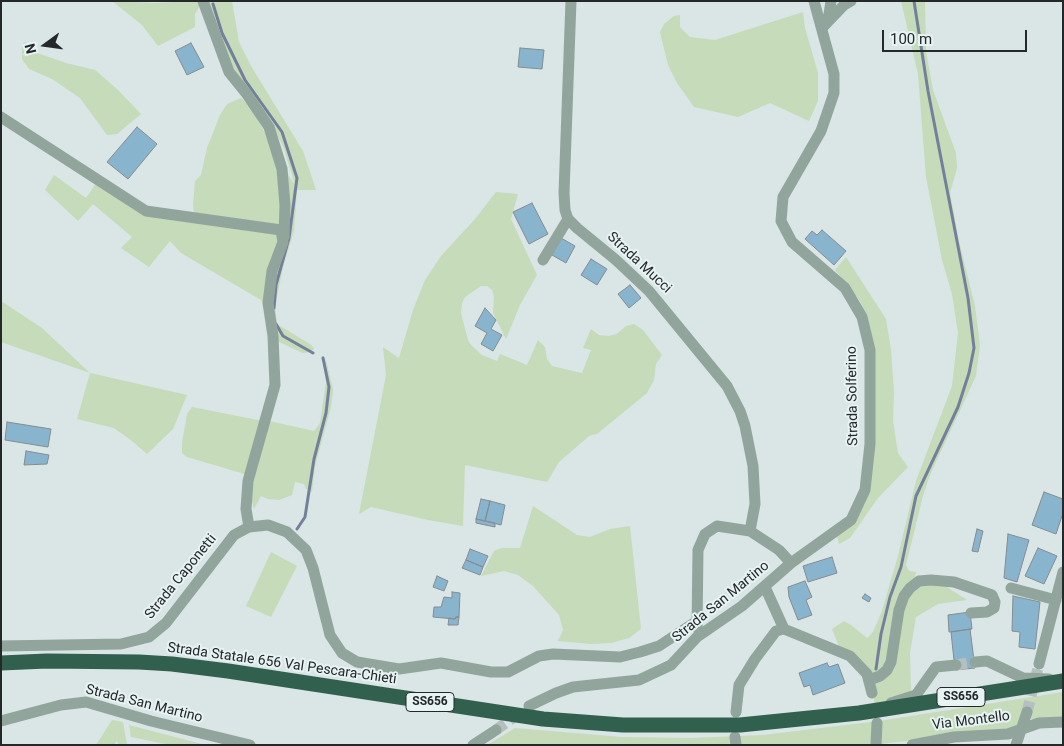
<!DOCTYPE html>
<style>
body{margin:0}
#map{position:relative;width:1064px;height:746px;overflow:hidden;background:#dae5e6;font-family:Roboto,sans-serif}
canvas{display:block}
.frame{position:absolute;inset:0;border:2px solid #242828;pointer-events:none}
.north{position:absolute;left:20px;top:20px;width:50px;height:50px;-webkit-text-stroke:4px #e7f2f3;paint-order:stroke;rotate:256deg;font-size:14px;font-weight:700;line-height:20px;text-align:center;color:#242828}
.north::after{content:'';display:block;margin:auto;width:18px;height:22px;background:#242828;clip-path:polygon(50% 0,100% 100%,50% 72%,0 100%)}
.scale{position:absolute;left:882px;top:30px;width:145px;height:22px;box-sizing:border-box;border:2px solid #242828;border-top:0;padding-left:6px;font-size:15px;line-height:18px;white-space:nowrap;color:#242828;-webkit-text-stroke:4px #e7f2f3;paint-order:stroke}
</style>
<div id="map">
<canvas width="1064" height="746"></canvas>
<div class="frame"></div>
<div class="north">N</div>
<div class="scale">100 m</div>
</div>
<script>
const c = document.querySelector('canvas').getContext('2d');
c.lineJoin = 'round';
function fillPath(path, color) {
  c.fillStyle = color;
  c.fill(path, 'evenodd');
}
function poly(rows) {
  const path = new Path2D();
  for (const r of rows) {
    path.moveTo(r[0], r[1]);
    for (let i = 2; i < r.length; i += 2) path.lineTo(r[i], r[i + 1]);
  }
  return path;
}
function stroke(path, color, width, dash) {
  c.strokeStyle = color;
  c.lineWidth = width;
  c.lineCap = dash ? 'butt' : 'round';
  c.setLineDash(dash || []);
  c.stroke(path);
}
function drawText(font, color, halo, rows, align = 'center') {
  c.font = font + ' Roboto,sans-serif';
  c.lineWidth = 4;
  c.setLineDash([]);
  c.textBaseline = 'middle';
  c.strokeStyle = halo;
  c.fillStyle = color;
  for (const [text, x, y, turn = 0] of rows) {
    c.save();
    c.translate(x, y);
    c.rotate((+turn || 0) * Math.PI / 180);
    c.textAlign = isNaN(turn) ? turn : align;
    if (halo) c.strokeText(text, 0, 0);
    c.fillText(text, 0, 0);
    c.restore();
  }
}
fillPath(poly([
 [112,1,153,3,199,1,201,4,195,14,195,27,158,46,142,25],
 [204,1,232,1,239,42,251,66,303,151,316,190,297,190,294,231,283,267,275,307,277,324,310,344,314,348,313,350,309,352,303,353,279,342,266,308,261,300,181,253,170,241,149,267,121,248,132,237,93,204,78,221,45,190,54,175,86,198,97,182,142,212,194,214,193,205,195,181,201,175,207,148,220,115,227,104,241,98,251,107,285,170,295,185,284,149,271,122,242,83,230,63],
 [901,1,925,1,926,51,933,90,956,153,957,168,950,193,959,241,975,306,980,345,976,376,930,475,923,496,906,565,909,571,916,572,915,577,944,585,967,600,938,604,916,617,910,653,911,693,875,705,870,677,840,649,832,629,844,621,851,625,867,638,873,632,882,611,898,556,916,481,952,386,958,333,952,294,942,260,926,177,918,74],
 [803,12,805,28,818,73,818,101,809,121,770,103,738,117,694,107,677,83,668,65,660,32,664,24,674,16,680,15,680,27,690,37,715,40],
 [24,42,37,53,66,63,95,70,117,89,141,114,117,134,107,135,80,98,52,79,29,69,22,59,22,49],
 [496,192,518,194,511,219,537,275,520,305,506,339,493,313,494,296,492,290,487,286,481,286,465,297,462,303,461,313,468,340,471,345,482,355,497,361,500,354,527,365,538,340,545,347,547,359,552,366,582,373,591,350,583,348,591,329,599,335,608,336,617,334,626,326,634,324,643,330,662,355,656,364,654,380,647,393,597,434,589,436,559,462,547,482,465,465,463,526,428,520,371,507,359,514,386,375,383,347,399,358,413,310,425,280,441,256,475,219],
 [846,257,886,319,891,350,894,392,893,421,898,453,908,467,878,498,850,538,839,544,836,532,866,490,874,353,870,327,860,301,835,270],
 [1,301,42,328,90,373,187,395,173,429,147,454,132,441,114,428,77,419,90,373,1,342],
 [322,356,324,356,327,364,333,390,331,407,315,466,312,492,306,489,304,484,295,482,292,495,279,500,268,499,261,496,254,509,251,499,251,491,269,421,314,431,320,423,326,382],
 [192,407,263,421,248,475,187,457,182,453,182,443,187,414],
 [533,506,577,535,590,537,610,529,630,526,641,629,629,638,611,643,591,644,558,641,563,630,559,615,533,586,518,575,504,571,481,576,494,551,502,548,520,548],
 [271,552,297,566,271,617,246,606],
 [1063,692,1063,720,1034,722,1030,717,1021,725,1008,730,870,745,487,745,515,728,622,737,690,738,763,735,879,721],
 [112,720,123,722,127,745,119,745,117,741,114,745,96,745],
 [129,725,198,743,206,745,170,745,131,737]
]), '#c5dbba');
stroke(poly([
 [213,4,222,33,245,80,282,132,297,178,289,238,276,285,274,308],
 [276,324,283,336,313,353],
 [297,529,305,517,314,459,326,413,329,387,323,358],
 [876,669,881,634,890,597,901,567,916,496,958,407,969,373,974,348,968,298,928,91,914,1]
]), '#74809a', 3);
const building = poly([
 [191,43,204,67,187,75,175,51,191,43],
 [520,48,544,50,542,69,518,67,520,48],
 [137,127,157,144,128,179,107,162,137,127],
 [532,203,548,234,529,244,513,212,532,203],
 [822,230,846,251,834,265,805,239,812,231,817,235,822,230],
 [561,238,575,246,566,263,552,255,561,238],
 [591,259,607,269,597,285,581,275,591,259],
 [630,285,641,298,629,308,618,294,630,285],
 [485,308,496,320,491,329,502,335,493,351,481,344,487,333,475,326,485,308],
 [7,422,51,429,48,447,5,440,7,422],
 [26,451,49,455,47,464,24,465,26,451],
 [1044,492,1063,499,1063,513,1056,534,1032,525,1044,492],
 [481,499,490,501,485,521,476,519,481,499],
 [490,501,505,505,501,525,485,521,490,501],
 [476,519,495,523,495,527,476,523,476,519],
 [977,529,983,531,978,552,972,551,977,529],
 [1008,534,1029,540,1017,582,1004,578,1008,534],
 [1038,548,1057,556,1044,584,1025,576,1038,548],
 [470,549,488,556,483,567,466,560,470,549],
 [832,557,837,573,808,582,803,566,832,557],
 [466,560,483,567,480,575,462,568,466,560],
 [437,576,448,581,444,591,433,587,437,576],
 [805,581,812,597,806,600,812,615,798,620,789,597,788,587,805,581],
 [452,592,460,593,459,617,456,617,455,619,433,617,434,607,441,607,444,597,452,598,452,592],
 [865,594,871,598,869,602,862,598,865,594],
 [1013,596,1040,602,1035,649,1019,647,1020,632,1012,631,1013,596],
 [970,612,972,629,949,632,948,615,970,612],
 [456,617,459,617,458,625,448,625,449,618,455,619,456,617],
 [970,629,975,668,955,670,951,632,970,629],
 [827,663,829,667,838,664,845,683,813,695,810,685,804,687,799,673,827,663]
]);
fillPath(building, '#89b4ce');
stroke(building, '#848c91', 1);
stroke(poly([
 [956,665,975,662],
 [1027,712,1039,664],
 [496,730,521,712]
]), '#b6bfc0', 11, [11, 5.5]);
stroke(poly([
 [203,1,229,72,246,93,269,127,282,169,285,205,284,237],
 [571,1,564,193,565,210,568,219,577,228,616,260,649,291,727,386,740,411,745,426,753,466,755,504,750,531],
 [828,21,831,1],
 [822,28,844,5,851,1],
 [1,117,146,211,281,230,283,242,272,271,268,303,273,336,275,385,248,481,246,509,249,527],
 [543,260,568,219],
 [765,587,784,629],
 [1011,588,1056,600],
 [697,628,698,550,705,534,717,526,750,531,779,550,791,563],
 [1,646,121,644,149,637,166,623,234,535,249,527,268,525,287,532,306,550,313,568,330,635,342,653,357,662,399,669,441,663,491,672,508,672,539,656,553,654,620,657,640,652,659,646,697,621],
 [975,662,987,661,1023,678,1049,679],
 [1039,664,1063,572],
 [869,680,880,676,887,670,891,662,899,610,904,596,910,588,919,581,931,580,954,582,992,595,995,602,994,608,987,612,971,613],
 [891,703,916,695,936,667,956,665],
 [529,706,556,693,573,687,639,680,671,665,697,637,742,606,791,563,851,520,865,490,870,444,870,350,862,317,845,288,792,242,781,221,783,197,821,131,834,93,834,74,814,1],
 [736,712,739,685,755,659,776,631,784,629,850,656,867,674,872,693],
 [1,721,61,705,86,702,151,721,250,745],
 [735,737,736,745],
 [473,745,496,730],
 [876,745,877,723],
 [912,745,954,737,1008,734,1039,723,1063,722],
 [1016,745,1027,712]
]), '#91a59d', 11);
stroke(poly([
 [1,663,47,661,139,662,172,664,228,671,543,719,623,725,740,725,859,713,1063,681]
]), '#31604f', 15);
for (const [x, y, w] of [
 [961,697,48],
 [430,702,48]
]) {
  const box = new Path2D();
  box.roundRect(x - w / 2, y - 9.5, w, 19, 4);
  c.fillStyle = '#e7f2f3';
  c.fill(box);
  stroke(box, '#242828', 1);
}
drawText('bold 12px', '#242828', null, [
 ["SS656",961,697],
 ["SS656",430,702]
]);
drawText('14px', '#242828', '#e7f2f3', [
 ["Strada Mucci",639,263,43],
 ["Strada Solferino",853,396,-91],
 ["Strada Caponetti",181,577,-51],
 ["Strada San Martino",721,602,-39],
 ["Strada Statale 656 Val Pescara-Chieti",282,664,8],
 ["Strada San Martino",144,704,14],
 ["Via Montello",971,721,-7]
]);
</script>
